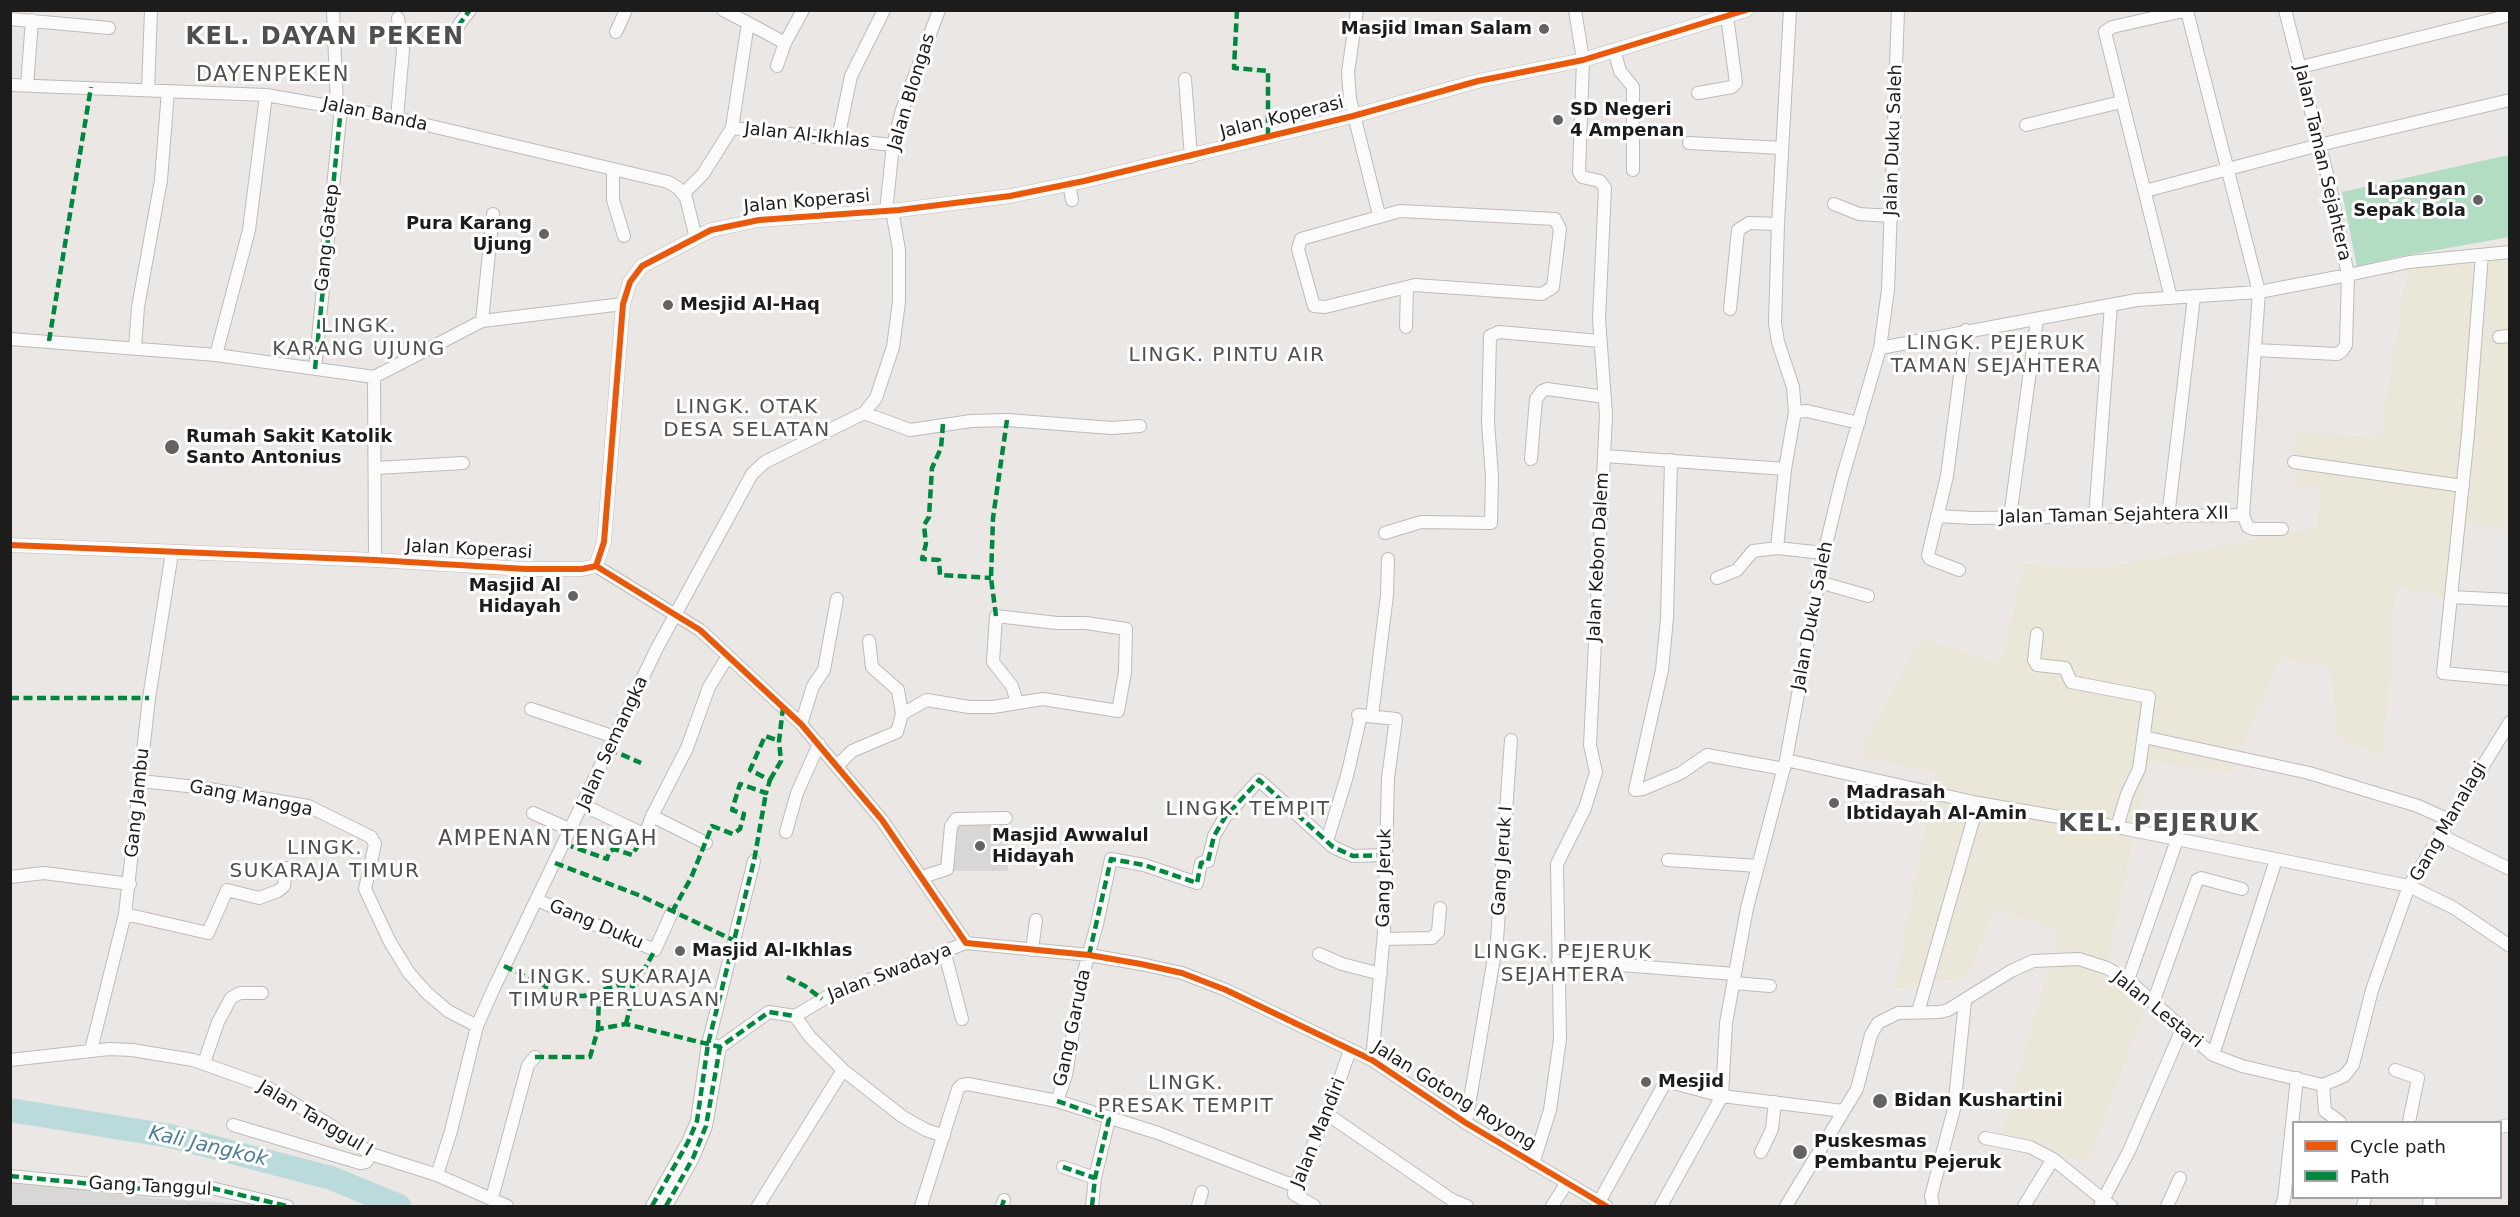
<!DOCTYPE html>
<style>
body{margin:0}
#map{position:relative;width:2520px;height:1217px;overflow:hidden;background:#eae7e4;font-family:"DejaVu Sans",sans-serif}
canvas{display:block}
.frame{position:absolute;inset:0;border:12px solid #1c1c1c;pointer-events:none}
.legend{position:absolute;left:2292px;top:1121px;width:210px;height:78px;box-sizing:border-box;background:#fff;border:2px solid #a4a4a4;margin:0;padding:8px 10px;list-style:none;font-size:18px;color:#1c1c1c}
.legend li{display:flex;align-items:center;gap:12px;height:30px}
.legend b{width:30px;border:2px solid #a4a4a4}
</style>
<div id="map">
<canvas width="2520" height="1217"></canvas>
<div class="frame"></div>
<ul class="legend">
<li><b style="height:8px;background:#e8590c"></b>Cycle path</li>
<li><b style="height:8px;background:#00873e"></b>Path</li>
</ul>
</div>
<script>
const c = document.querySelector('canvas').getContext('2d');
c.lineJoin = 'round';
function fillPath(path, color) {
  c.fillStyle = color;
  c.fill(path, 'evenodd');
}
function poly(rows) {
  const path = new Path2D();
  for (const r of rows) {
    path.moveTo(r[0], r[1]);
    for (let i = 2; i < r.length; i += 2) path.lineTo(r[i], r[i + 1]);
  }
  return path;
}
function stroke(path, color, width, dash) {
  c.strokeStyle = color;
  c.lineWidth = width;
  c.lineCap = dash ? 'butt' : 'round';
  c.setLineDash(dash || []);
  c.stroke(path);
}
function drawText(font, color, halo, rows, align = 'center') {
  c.font = font + ' "DejaVu Sans",sans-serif';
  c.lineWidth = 6;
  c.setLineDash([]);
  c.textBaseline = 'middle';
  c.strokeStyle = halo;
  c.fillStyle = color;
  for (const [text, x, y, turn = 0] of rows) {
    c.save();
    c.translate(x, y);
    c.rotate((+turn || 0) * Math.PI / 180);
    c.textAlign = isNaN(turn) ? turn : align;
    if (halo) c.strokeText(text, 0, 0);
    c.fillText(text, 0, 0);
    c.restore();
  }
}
fillPath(poly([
 [11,1178,151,1198,279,1206,13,1206,11,1205]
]), '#d9d7d6');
fillPath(poly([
 [952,820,1008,820,1008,871,952,871]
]), '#d8d7d6');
fillPath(poly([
 [2509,251,2509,527,2451,524,2445,597,2396,586,2384,754,2338,739,2330,667,2280,658,2231,772,2150,762,2105,972,2145,1008,2088,1162,2002,1131,2060,931,1994,908,1968,976,1894,989,1936,773,1858,756,1921,638,2001,664,2024,564,2102,568,2317,528,2319,486,2295,485,2294,432,2380,438,2408,264]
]), '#eae7d8');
fillPath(poly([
 [2509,155,2509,237,2392,258,2357,267,2342,192]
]), '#b3ddc3');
stroke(poly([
 [10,1110,170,1136,331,1178,399,1206]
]), '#badadb', 24);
const minor = poly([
 [333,10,337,106],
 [723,10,748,23,732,128],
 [1357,10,1348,72,1350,99,1379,215],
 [1790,10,1778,224,1775,323,1778,342,1793,387,1795,412,1785,469,1777,548,1824,553],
 [2187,11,2259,292,2243,515],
 [10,19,109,28],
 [748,23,785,43],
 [458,26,470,10],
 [616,32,626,10],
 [1614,50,1620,71,1633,87,1633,170],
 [777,66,785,43,803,10],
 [2301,67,2510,15],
 [1185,79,1191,157],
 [10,85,266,95,397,118,668,182,678,188,686,198,696,238],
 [27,86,32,20],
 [148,90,151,10],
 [1698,93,1732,87,1736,83,1727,16],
 [397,118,403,50,398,18],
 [2026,125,2121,102],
 [838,139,851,76,884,10],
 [1689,143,1782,148],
 [613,170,613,200,624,236],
 [1069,184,1072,200],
 [2145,191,2319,145,2510,100],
 [683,194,703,174,732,128,893,145],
 [1834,204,1859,214,1891,216],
 [886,211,893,145,902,110,939,10],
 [1400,211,1555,219,1560,229,1553,287,1542,294,1415,285,1325,307,1314,306,1298,249,1301,239,1400,211],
 [2482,255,2468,434,2443,673,2510,679],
 [2171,298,2105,32,2112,27,2188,10],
 [1730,309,1738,230,1749,223,1778,224],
 [482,321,493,214],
 [1406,327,1407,287],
 [2499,337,2510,336],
 [10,339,216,355,374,377,482,321,623,304],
 [135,348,138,307,161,180,168,91],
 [1880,348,2137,300,2259,292,2348,275,2330,186,2285,10],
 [2255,350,2337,354,2342,351,2346,345,2348,275,2409,262,2510,252],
 [216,355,249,230,266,95],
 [315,369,341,107],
 [374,377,375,560],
 [1795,412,1807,411,1859,423],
 [864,413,910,430,971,421,1007,420,1112,428,1140,426],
 [1605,456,1785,469],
 [1531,459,1536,399,1542,391,1547,389,1605,397],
 [1671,460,1667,618,1662,670,1635,790,1643,789,1681,773,1707,755,1784,769],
 [2294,462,2463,486],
 [376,468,463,463],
 [1937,516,1973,518,2243,515,2248,527,2254,529,2282,529],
 [2010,517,2037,320],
 [2095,517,2111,305],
 [2168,517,2194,297],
 [1385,533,1421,522,1491,523,1492,477,1488,422,1490,336,1499,332,1600,341],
 [596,566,700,630,801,724,882,820,966,943,1089,955,1141,964,1182,973,1226,990,1372,1060,1466,1123,1606,1206],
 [1959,570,1930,559,1928,555,1947,476,1966,330],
 [1717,578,1737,570,1753,551,1777,548],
 [1819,582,1868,596],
 [2451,597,2510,600],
 [2037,634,2034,660,2037,665,2065,668,2071,682,2149,697,2139,769,2127,794,2117,827],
 [869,641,872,667,898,690,902,714],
 [531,709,615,737],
 [1358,715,1396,719,1388,778,1384,933,1372,1060],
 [1372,716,1387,595,1388,559],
 [2510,722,2409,886,2454,908,2510,946],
 [801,724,813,686,824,670,837,599],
 [2144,737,2309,773,2418,806,2449,820],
 [1786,760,1978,803,2117,827,2409,886,2372,990,2353,1065,2344,1076,2323,1085],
 [838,765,852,751,897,732,902,714,927,700,969,707,993,707,1043,699,1118,711,1125,672,1126,629,1086,623,1057,623,996,616,993,662,1012,686,1017,702],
 [140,781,197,787,308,806,371,837,375,844,365,889,390,942,409,973,427,993,448,1011,477,1026],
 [583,805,645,835,652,816,706,843],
 [533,813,571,830],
 [652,816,687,748,709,687,728,656],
 [786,832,797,793,819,744],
 [2440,835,2510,869],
 [1327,841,1347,776,1361,715],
 [1668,860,1758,866],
 [10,877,44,873,130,884],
 [922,877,947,869,951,826,956,819,1006,818],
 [537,900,655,950,672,912],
 [125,914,208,933,227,890,259,898,278,891,284,886,286,868],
 [1384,939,1432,938,1438,932,1440,908],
 [1032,950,1036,920],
 [945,954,962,1019],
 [1319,954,1342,964,1381,974],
 [1558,960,1735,974],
 [2128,980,2177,840],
 [1734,983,1770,986],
 [2153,1003,2197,880,2201,878,2242,889],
 [1918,1012,1978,803],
 [712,1045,720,1047,769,1012,795,1016],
 [91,1050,125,914,149,698,172,553],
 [2213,1055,2276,860],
 [10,1060,109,1049,132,1050,193,1060,263,1085,330,1125,371,1154,437,1175,507,1206],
 [204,1063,218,1022,231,998,240,993,262,993],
 [2395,1070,2418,1078,2409,1122],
 [1057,1101,1066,1075,1081,982,1097,924,1111,859,1144,865,1197,883,1201,863,1208,861,1214,836,1225,817,1259,780,1333,847,1353,856,1385,855],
 [1327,1114,1452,1200,1467,1206],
 [1466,1123,1497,940,1511,740],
 [233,1125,360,1163,366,1162,371,1154],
 [2500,1127,2510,1125],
 [944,1136,926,1130,903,1117,843,1070,810,1037,795,1016,832,994,966,943],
 [1985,1138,2030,1147,2053,1159,2024,1206],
 [1761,1152,1772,1129,1775,1102],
 [2053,1159,2111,1206],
 [1533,1164,1550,1110,1560,1039,1557,864,1585,808,1596,772,1590,745,1606,415,1599,319,1605,188,1600,181,1582,177,1579,172,1583,60,1575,10],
 [1063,1167,1095,1178],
 [437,1175,451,1131,477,1026,493,990,656,650,752,474,765,462,864,413,876,398,893,347,899,302,899,250,892,210],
 [10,1176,154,1190,189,1191,207,1187,287,1206],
 [492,1198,528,1065,535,1057],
 [1599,1202,1666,1081,1722,1096,1843,1111],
 [652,1206,688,1142,697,1121,708,1044,754,861],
 [666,1206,693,1158,706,1126,720,1047],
 [758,1206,843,1070],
 [921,1206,958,1089,962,1085,968,1084,1057,1101,1158,1133,1295,1186],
 [1002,1206,1004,1200],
 [1092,1206,1095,1178,1109,1119],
 [1198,1206,1202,1192],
 [1314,1206,1294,1194,1295,1186,1332,1102,1350,1050],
 [1552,1206,1566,1184],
 [1661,1206,1722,1096,1726,1023,1747,908,1786,760,1824,553,1842,479,1880,348,1888,290,1898,10],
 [1786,1206,1857,1089,1871,1035,1878,1023,1898,1013,1940,1012,1948,1010,2011,971,2033,961,2079,959,2107,968,2128,980,2213,1055,2242,1066,2323,1085,2325,1111,2340,1122],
 [1933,1206,1931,1196,1954,1109,1965,1001],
 [2100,1206,2129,1151,2182,1029],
 [2167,1206,2180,1178],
 [2281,1206,2284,1200,2297,1078],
 [2363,1206,2365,1198],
 [2429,1206,2430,1198]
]);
const tertiary = poly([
 [10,545,375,560,526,569,582,569,596,566,604,542,623,304,630,282,642,266,711,230,759,220,899,210,1010,196,1084,181,1353,116,1478,81,1583,60,1746,10]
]);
stroke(minor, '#bdbcbb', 14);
stroke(tertiary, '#bdbcbb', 15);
stroke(minor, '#fcfbfb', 12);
stroke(tertiary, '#fcfbfb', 14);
stroke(poly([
 [1237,10,1234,68,1268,71,1268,138],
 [458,26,470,10],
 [49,341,91,87],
 [315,369,341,107],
 [943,424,941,448,932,468,929,517,924,525,926,544,922,559,939,560,940,575,991,578],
 [996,616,991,578,993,518,1007,420],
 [10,698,149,698],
 [609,749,641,763],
 [770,780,781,761,779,741,783,708],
 [565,844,607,859,609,852,614,849,632,855,645,835],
 [555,863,641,896,733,940],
 [672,912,691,878,712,826,733,834,740,829,744,814,732,810,740,784,766,793,770,780,750,770,765,736,779,741],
 [1089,955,1111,859,1144,865,1197,883,1201,863,1208,861,1214,836,1225,817,1259,780,1333,847,1353,856,1385,855],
 [504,966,546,986,544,999,557,999,563,995,584,996,618,985,635,986],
 [787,977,805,986,822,999],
 [626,1024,635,986,655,950],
 [598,1029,599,993],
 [535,1057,590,1057,598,1029,626,1024,720,1047,769,1012,795,1016],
 [1057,1101,1109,1119,1095,1178,1092,1206],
 [1063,1167,1095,1178],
 [10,1176,154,1190,189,1191,207,1187,287,1206],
 [652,1206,688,1142,697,1121,708,1044,754,861,766,793],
 [666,1206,693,1158,706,1126,720,1047],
 [1002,1206,1004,1200]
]), '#00873e', 4.5, [9, 4.5]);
stroke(poly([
 [10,545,375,560,526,569,582,569,596,566,604,542,623,304,630,282,642,266,711,230,759,220,899,210,1010,196,1084,181,1353,116,1478,81,1583,60,1746,10],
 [596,566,700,630,801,724,882,820,966,943,1089,955,1141,964,1182,973,1226,990,1372,1060,1466,1123,1606,1206]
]), '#e8590c', 6);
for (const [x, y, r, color] of [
 [1544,29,6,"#646362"],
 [1558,120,6,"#646362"],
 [2478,200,6,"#646362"],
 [544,234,6,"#646362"],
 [668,305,6,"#646362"],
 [172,447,8,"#646362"],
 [573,596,6,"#646362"],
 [1834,803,6,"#646362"],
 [980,846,6,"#646362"],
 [680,951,6,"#646362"],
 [1646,1082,6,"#646362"],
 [1880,1101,8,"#646362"],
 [1800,1152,8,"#646362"]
]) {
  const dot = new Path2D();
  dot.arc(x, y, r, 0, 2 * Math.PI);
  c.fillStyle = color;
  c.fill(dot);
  stroke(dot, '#fff', 2);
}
drawText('bold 18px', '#1c1c1c', '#fff', [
 ["Masjid Iman Salam",1532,29,"right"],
 ["SD Negeri",1570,110],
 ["4 Ampenan",1570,131],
 ["Lapangan",2466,190,"right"],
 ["Sepak Bola",2466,211,"right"],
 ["Pura Karang",532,224,"right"],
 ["Ujung",532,245,"right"],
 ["Mesjid Al-Haq",680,305],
 ["Rumah Sakit Katolik",186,437],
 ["Santo Antonius",186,458],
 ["Masjid Al",561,586,"right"],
 ["Hidayah",561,607,"right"],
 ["Madrasah",1846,793],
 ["Ibtidayah Al-Amin",1846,814],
 ["Masjid Awwalul",992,836],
 ["Hidayah",992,857],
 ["Masjid Al-Ikhlas",692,951],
 ["Mesjid",1658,1082],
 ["Bidan Kushartini",1894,1101],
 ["Puskesmas",1814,1142],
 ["Pembantu Pejeruk",1814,1163]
], 'left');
drawText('18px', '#1c1c1c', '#fff', [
 ["Jalan Blongas",912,92,-73],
 ["Jalan Banda",375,115,12],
 ["Jalan Koperasi",1282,118,-14],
 ["Jalan Al-Ikhlas",807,136,6],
 ["Jalan Duku Saleh",1894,140,-88],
 ["Jalan Taman Sejahtera",2322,163,77],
 ["Jalan Koperasi",807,202,-5],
 ["Gang Gatep",328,238,-84],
 ["Jalan Taman Sejahtera XII",2114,516,-1],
 ["Jalan Koperasi",469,550,3],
 ["Jalan Kebon Dalem",1599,557,-87],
 ["Jalan Duku Saleh",1813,616,-79],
 ["Jalan Semangka",613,743,-65],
 ["Gang Mangga",251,799,11],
 ["Gang Jambu",138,803,-84],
 ["Gang Manalagi",2449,822,-60],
 ["Gang Jeruk I",1503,861,-86],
 ["Gang Jeruk",1385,878,-89],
 ["Gang Duku",596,925,23],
 ["Jalan Swadaya",890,973,-21],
 ["Jalan Lestari",2157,1010,39],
 ["Gang Garuda",1073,1028,-78],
 ["Jalan Gotong Royong",1454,1096,32],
 ["Jalan Tanggul I",315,1119,31],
 ["Jalan Mandiri",1319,1133,-68],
 ["Gang Tanggul",150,1187,3]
]);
c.letterSpacing = '1.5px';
drawText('20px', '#4f4f4f', '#fff', [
 ["LINGK.",359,327],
 ["KARANG UJUNG",359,350],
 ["LINGK. PEJERUK",1996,344],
 ["TAMAN SEJAHTERA",1996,367],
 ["LINGK. PINTU AIR",1227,356],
 ["LINGK. OTAK",747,408],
 ["DESA SELATAN",747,431],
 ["LINGK. TEMPIT",1248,810],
 ["LINGK.",325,849],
 ["SUKARAJA TIMUR",325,872],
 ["LINGK. PEJERUK",1563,953],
 ["SEJAHTERA",1563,976],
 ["LINGK. SUKARAJA",615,978],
 ["TIMUR PERLUASAN",615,1001],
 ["LINGK.",1186,1084],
 ["PRESAK TEMPIT",1186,1107]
]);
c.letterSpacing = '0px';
drawText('italic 20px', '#4b7d94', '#fff', [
 ["Kali Jangkok",208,1147,13]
]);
c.letterSpacing = '1.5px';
drawText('21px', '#4f4f4f', '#fff', [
 ["DAYENPEKEN",273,76],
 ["AMPENAN TENGAH",548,840]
]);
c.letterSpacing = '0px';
c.letterSpacing = '1.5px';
drawText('bold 24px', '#4f4f4f', '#fff', [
 ["KEL. DAYAN PEKEN",325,38],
 ["KEL. PEJERUK",2159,825]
]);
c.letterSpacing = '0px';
</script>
